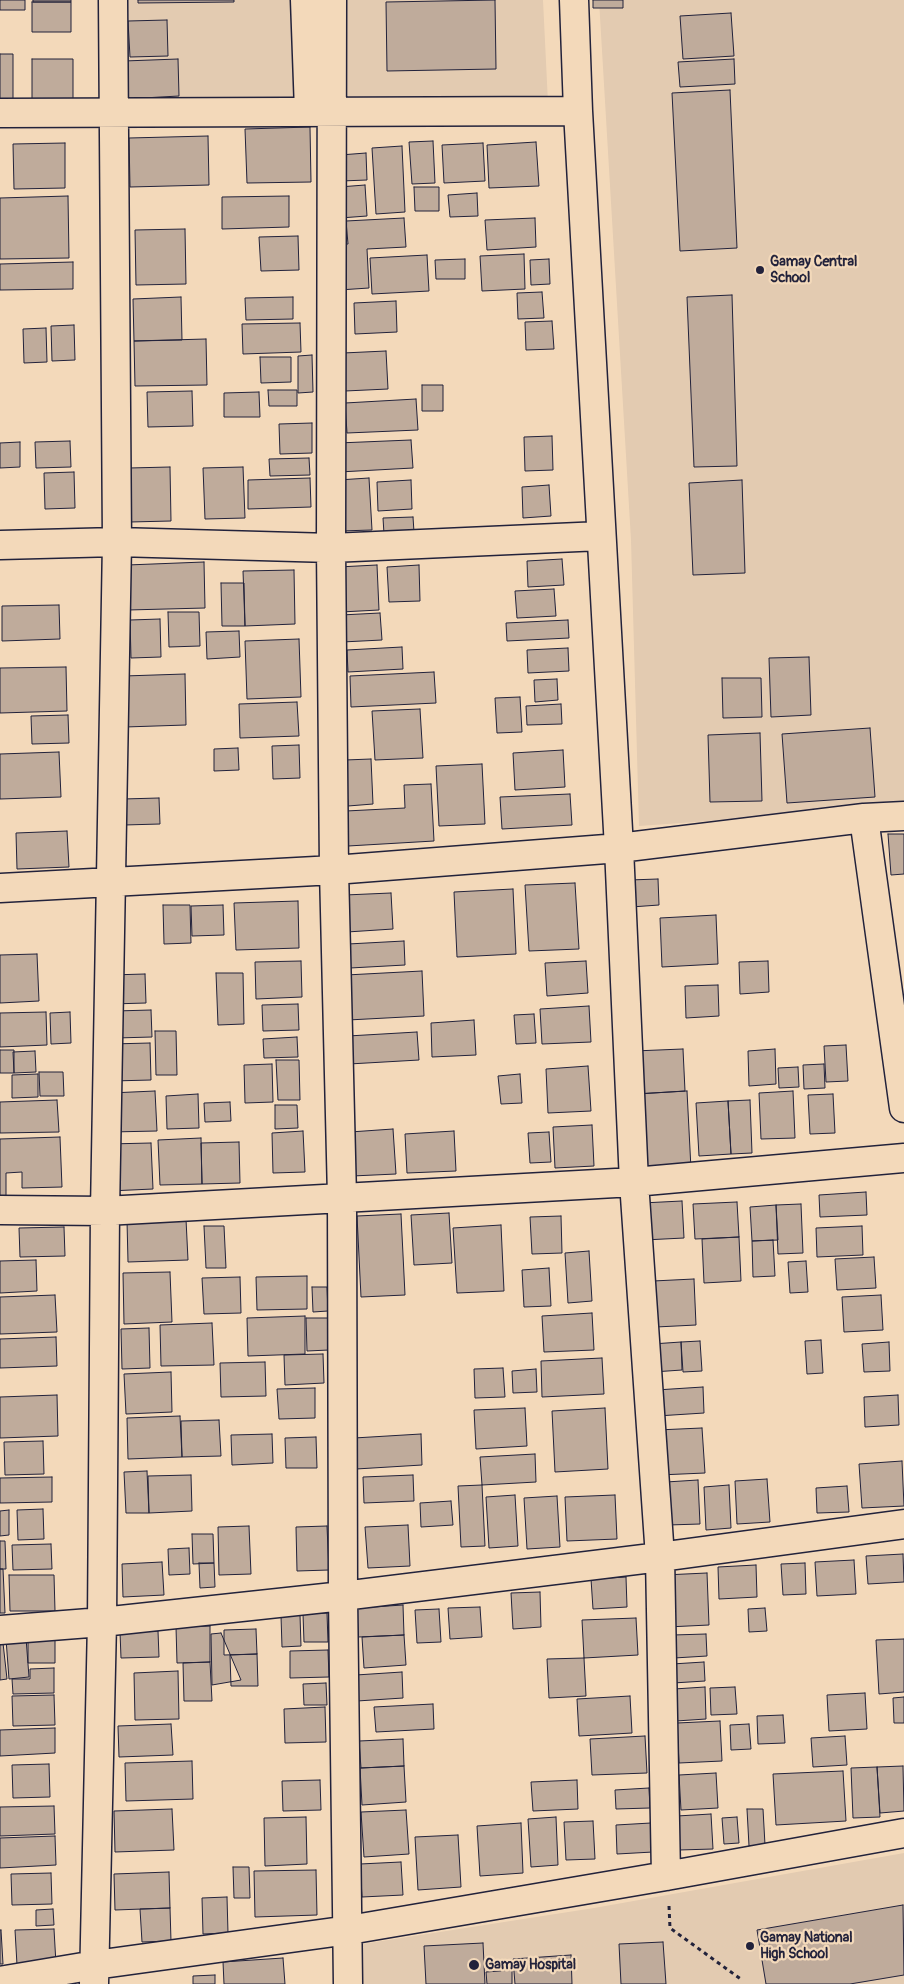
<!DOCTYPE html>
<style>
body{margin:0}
canvas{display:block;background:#f3d9ba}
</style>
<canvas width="904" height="1984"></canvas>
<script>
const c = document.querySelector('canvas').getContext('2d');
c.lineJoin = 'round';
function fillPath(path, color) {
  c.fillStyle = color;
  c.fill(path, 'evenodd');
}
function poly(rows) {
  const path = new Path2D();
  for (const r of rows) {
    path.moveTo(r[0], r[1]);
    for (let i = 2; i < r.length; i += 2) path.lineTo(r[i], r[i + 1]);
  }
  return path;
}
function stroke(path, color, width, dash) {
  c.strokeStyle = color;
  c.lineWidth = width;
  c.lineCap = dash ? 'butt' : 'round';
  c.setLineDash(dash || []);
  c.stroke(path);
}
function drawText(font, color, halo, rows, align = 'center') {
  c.font = font + ' Pangolin,sans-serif';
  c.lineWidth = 4.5;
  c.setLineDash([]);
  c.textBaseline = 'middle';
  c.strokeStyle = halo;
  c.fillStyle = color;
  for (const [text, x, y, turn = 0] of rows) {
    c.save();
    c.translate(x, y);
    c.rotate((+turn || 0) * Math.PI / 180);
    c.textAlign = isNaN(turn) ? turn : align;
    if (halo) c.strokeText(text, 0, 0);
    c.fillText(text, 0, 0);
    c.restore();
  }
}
fillPath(poly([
 [125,0,543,0,548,103,126,107],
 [599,0,904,0,904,807,639,826,631,540],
 [904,1853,904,1984,351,1984,350,1946,594,1908]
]), '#e3cbb1');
const building = poly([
 [0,0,25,0,25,10,0,10,0,0],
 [33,0,71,0,71,2,33,2,33,0],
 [138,0,234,0,234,2,138,3,138,0],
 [495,0,496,69,387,71,386,2,495,0],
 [593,0,623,0,623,8,593,8,593,0],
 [32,2,71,2,71,32,32,32,32,2],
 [731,13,734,56,683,59,680,16,731,13],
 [167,20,168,56,130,57,128,21,167,20],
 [0,54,13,54,13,101,0,101,0,54],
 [32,59,73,59,73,101,32,101,32,59],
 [178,59,179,96,126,99,124,61,178,59],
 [734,59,735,84,680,87,678,62,734,59],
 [730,90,737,248,680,251,672,93,730,90],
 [310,127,311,182,247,183,245,129,310,127],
 [208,136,209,185,130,187,129,138,208,136],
 [433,141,435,183,412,184,409,142,433,141],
 [536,142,539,186,489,188,487,145,536,142],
 [65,143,65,188,14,189,13,144,65,143],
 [483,143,485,181,444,183,442,145,483,143],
 [402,146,405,212,376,214,372,148,402,146],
 [366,153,367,180,341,181,340,155,366,153],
 [365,185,367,216,340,218,339,187,365,185],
 [414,187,439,187,439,211,415,211,414,187],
 [477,193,478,216,450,217,448,195,477,193],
 [68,196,69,258,0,259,0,198,68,196],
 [289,196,289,227,222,229,222,197,289,196],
 [404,218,406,247,367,249,369,288,339,290,336,244,348,244,346,221,404,218],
 [535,218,536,247,487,250,485,220,535,218],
 [185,229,186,284,136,285,135,230,185,229],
 [298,236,299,270,261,271,259,237,298,236],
 [524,254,525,289,482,291,480,256,524,254],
 [427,255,429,291,372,294,370,258,427,255],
 [465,259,465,279,436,279,435,260,465,259],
 [549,259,550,284,531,285,530,260,549,259],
 [73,262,73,289,0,290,0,264,73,262],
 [542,292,544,318,518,319,517,293,542,292],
 [732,295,737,466,694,467,687,297,732,295],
 [181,297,182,340,134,341,133,299,181,297],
 [293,297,293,319,246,320,245,298,293,297],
 [396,301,397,332,355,334,354,303,396,301],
 [552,321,554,349,526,350,525,322,552,321],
 [300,323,301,352,243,354,242,324,300,323],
 [74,325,75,360,52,361,51,326,74,325],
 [46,328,47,362,24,363,23,329,46,328],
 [206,339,207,385,135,386,134,341,206,339],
 [386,351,388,389,345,391,343,353,386,351],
 [312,355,313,392,298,393,298,356,312,355],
 [260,357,291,357,291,382,261,383,260,357],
 [422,385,443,385,443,411,422,411,422,385],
 [268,390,297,390,297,406,269,406,268,390],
 [192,391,193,426,148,427,147,392,192,391],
 [259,392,260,417,224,417,224,393,259,392],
 [416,399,418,430,347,433,345,403,416,399],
 [312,423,312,453,280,454,279,424,312,423],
 [552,436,553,470,525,471,524,437,552,436],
 [411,440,413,468,339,472,338,443,411,440],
 [70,441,71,467,36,468,35,442,70,441],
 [20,442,20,467,0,468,0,443,20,442],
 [309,458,310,475,270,476,269,459,309,458],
 [170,467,171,521,130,522,129,468,170,467],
 [243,467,245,518,205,519,203,468,243,467],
 [74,472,75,508,45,509,44,473,74,472],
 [310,478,311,507,248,509,248,480,310,478],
 [369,478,372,530,340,531,338,480,369,478],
 [411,480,412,509,378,511,377,482,411,480],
 [742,480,745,573,693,575,689,483,742,480],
 [549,485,551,516,523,518,522,487,549,485],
 [413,517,414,532,384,534,383,518,413,517],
 [562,559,564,585,528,587,527,561,562,559],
 [204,562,205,608,128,610,127,565,204,562],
 [377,565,379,610,341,612,338,567,377,565],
 [419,565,420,601,389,602,387,567,419,565],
 [294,570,295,624,245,626,243,571,294,570],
 [221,583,244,583,245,626,222,626,221,583],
 [554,589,556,616,517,618,515,591,554,589],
 [59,605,60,639,2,641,2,606,59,605],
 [168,612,199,612,200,646,169,647,168,612],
 [380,613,382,640,342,642,341,615,380,613],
 [160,619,161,657,131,658,130,620,160,619],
 [568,620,569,638,507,641,506,623,568,620],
 [239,631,240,657,207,659,206,632,239,631],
 [299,639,301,697,247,699,245,641,299,639],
 [402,647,403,669,348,672,347,650,402,647],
 [568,648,569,671,528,673,527,650,568,648],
 [809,657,811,715,771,717,769,658,809,657],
 [66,667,67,711,0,713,0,668,66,667],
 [434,672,436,703,351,707,350,676,434,672],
 [185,674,186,725,125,727,124,676,185,674],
 [722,678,761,678,762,717,723,718,722,678],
 [557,679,558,700,535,702,534,680,557,679],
 [520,697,522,732,497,733,495,698,520,697],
 [297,702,299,736,240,738,239,704,297,702],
 [561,704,562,724,527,725,526,706,561,704],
 [420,709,423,758,375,760,372,711,420,709],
 [68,715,69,743,32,744,31,716,68,715],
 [870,728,875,797,787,803,782,734,870,728],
 [760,733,762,801,710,802,708,735,760,733],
 [299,745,300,778,273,779,272,746,299,745],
 [238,748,239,770,214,771,214,749,238,748],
 [563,750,565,787,515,790,513,753,563,750],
 [59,752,61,797,0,799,0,754,59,752],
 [371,759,373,804,348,806,345,760,371,759],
 [482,764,485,824,439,826,436,766,482,764],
 [431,784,434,841,348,846,346,811,405,808,404,785,431,784],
 [570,794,572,825,502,829,500,797,570,794],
 [159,798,160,824,124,825,123,799,159,798],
 [67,831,69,867,17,869,16,833,67,831],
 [888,834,904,834,904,874,891,875,888,834],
 [658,879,659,905,631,907,629,880,658,879],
 [575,883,579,949,529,951,525,885,575,883],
 [513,889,516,954,457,957,454,892,513,889],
 [391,893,393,929,347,932,345,895,391,893],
 [298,901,299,948,236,950,234,903,298,901],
 [163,905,190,905,191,943,164,944,163,905],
 [223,905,224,935,192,936,191,906,223,905],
 [716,915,718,964,662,967,660,918,716,915],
 [404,941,405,965,350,968,348,944,404,941],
 [37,954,39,1001,0,1003,0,955,37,954],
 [301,961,302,997,256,999,255,962,301,961],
 [586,961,588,993,547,996,545,963,586,961],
 [768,961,769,992,740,994,739,962,768,961],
 [422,971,424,1016,348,1020,346,975,422,971],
 [216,973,243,973,244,1024,218,1025,216,973],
 [145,974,146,1003,111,1004,110,975,145,974],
 [718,985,719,1016,686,1018,685,986,718,985],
 [298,1004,299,1030,263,1031,262,1005,298,1004],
 [589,1006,591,1042,542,1044,540,1009,589,1006],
 [151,1010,152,1037,116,1038,115,1011,151,1010],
 [46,1012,47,1045,0,1047,0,1013,46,1012],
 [70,1012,71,1043,51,1044,50,1013,70,1012],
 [534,1014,536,1043,516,1044,514,1015,534,1014],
 [474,1020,476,1055,432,1057,431,1023,474,1020],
 [155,1031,176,1031,177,1075,156,1075,155,1031],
 [417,1032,419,1060,349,1064,348,1036,417,1032],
 [297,1037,298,1057,264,1058,263,1039,297,1037],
 [150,1043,151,1080,112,1081,111,1044,150,1043],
 [846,1045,848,1081,826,1082,824,1046,846,1045],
 [683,1049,685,1091,636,1094,634,1051,683,1049],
 [775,1049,776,1084,749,1086,748,1051,775,1049],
 [0,1050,14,1050,14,1073,0,1073,0,1050],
 [35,1051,36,1072,14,1073,13,1052,35,1051],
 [276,1060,299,1060,300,1100,278,1100,276,1060],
 [272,1064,273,1102,245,1103,244,1065,272,1064],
 [824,1064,825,1088,804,1089,803,1065,824,1064],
 [588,1066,591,1111,548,1113,546,1069,588,1066],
 [798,1067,799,1087,779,1088,778,1068,798,1067],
 [39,1072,63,1072,64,1096,40,1096,39,1072],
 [38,1074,38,1097,12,1098,12,1075,38,1074],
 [520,1074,522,1103,501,1104,498,1076,520,1074],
 [155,1091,157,1131,111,1132,110,1093,155,1091],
 [687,1091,691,1169,640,1171,636,1094,687,1091],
 [793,1091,795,1138,761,1139,759,1093,793,1091],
 [198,1094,199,1128,167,1129,166,1096,198,1094],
 [833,1094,835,1133,810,1134,808,1095,833,1094],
 [57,1100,59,1132,0,1133,0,1102,57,1100],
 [750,1100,752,1153,731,1154,728,1101,750,1100],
 [728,1101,731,1154,699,1156,696,1103,728,1101],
 [230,1102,231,1121,205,1122,204,1103,230,1102],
 [275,1105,297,1105,298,1128,275,1129,275,1105],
 [592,1125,594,1166,555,1168,553,1127,592,1125],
 [393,1129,396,1174,352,1176,350,1132,393,1129],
 [303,1131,305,1172,273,1173,272,1133,303,1131],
 [454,1131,456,1171,407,1173,405,1134,454,1131],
 [549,1132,551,1162,530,1163,528,1133,549,1132],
 [60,1137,62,1187,22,1188,22,1172,6,1173,6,1197,0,1197,0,1139,60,1137],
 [201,1138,202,1184,160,1185,158,1140,201,1138],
 [239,1142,240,1183,202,1184,201,1143,239,1142],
 [151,1143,153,1189,109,1191,108,1144,151,1143],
 [866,1192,867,1215,820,1217,819,1195,866,1192],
 [682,1201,684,1238,644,1240,642,1203,682,1201],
 [737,1202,739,1237,695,1239,693,1204,737,1202],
 [801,1204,803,1253,778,1254,776,1205,801,1204],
 [776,1205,778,1240,752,1241,750,1207,776,1205],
 [449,1213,452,1263,414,1265,411,1215,449,1213],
 [401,1214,405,1295,361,1297,357,1216,401,1214],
 [561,1216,562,1253,532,1254,530,1217,561,1216],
 [186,1219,188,1260,128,1262,127,1221,186,1219],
 [501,1225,504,1291,457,1293,453,1228,501,1225],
 [204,1226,224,1226,226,1268,206,1268,204,1226],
 [862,1226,863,1255,817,1257,816,1228,862,1226],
 [64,1227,65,1256,20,1257,19,1228,64,1227],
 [739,1237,741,1281,704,1283,702,1239,739,1237],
 [773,1240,775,1276,753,1277,752,1241,773,1240],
 [589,1251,592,1301,568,1303,565,1253,589,1251],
 [874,1257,876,1288,837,1290,835,1259,874,1257],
 [36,1260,37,1291,0,1293,0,1261,36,1260],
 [806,1261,808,1292,790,1293,788,1262,806,1261],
 [549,1268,551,1306,524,1307,522,1270,549,1268],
 [170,1272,172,1322,124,1324,123,1273,170,1272],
 [307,1276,307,1309,257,1310,256,1277,307,1276],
 [240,1277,241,1313,204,1314,202,1278,240,1277],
 [694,1279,696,1325,656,1327,653,1281,694,1279],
 [312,1287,327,1287,328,1311,313,1312,312,1287],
 [55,1295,57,1332,0,1334,0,1297,55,1295],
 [881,1295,883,1330,844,1332,842,1297,881,1295],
 [592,1313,594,1350,544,1352,542,1316,592,1313],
 [305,1316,305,1354,248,1356,247,1318,305,1316],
 [306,1318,328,1318,329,1350,307,1351,306,1318],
 [212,1323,214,1365,161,1366,160,1325,212,1323],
 [149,1328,150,1368,122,1369,121,1329,149,1328],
 [56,1337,57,1366,0,1368,0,1339,56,1337],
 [821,1340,823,1373,807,1374,805,1341,821,1340],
 [700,1341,702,1371,683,1372,681,1342,700,1341],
 [681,1342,682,1370,653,1372,652,1344,681,1342],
 [889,1342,890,1371,864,1372,862,1344,889,1342],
 [323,1354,324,1383,285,1385,284,1355,323,1354],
 [602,1358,604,1394,542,1397,541,1361,602,1358],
 [265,1362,266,1396,221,1397,220,1363,265,1362],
 [503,1368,505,1397,475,1398,474,1369,503,1368],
 [536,1369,537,1392,513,1393,512,1371,536,1369],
 [171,1372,172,1412,126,1414,124,1374,171,1372],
 [703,1387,704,1413,657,1416,656,1390,703,1387],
 [315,1388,315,1418,279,1419,277,1389,315,1388],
 [57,1395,58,1436,0,1438,0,1397,57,1395],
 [898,1395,899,1425,865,1427,864,1397,898,1395],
 [525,1408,527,1446,476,1449,474,1410,525,1408],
 [605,1408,608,1469,555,1472,552,1411,605,1408],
 [180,1416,182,1457,128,1459,127,1418,180,1416],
 [219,1420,221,1456,182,1457,181,1421,219,1420],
 [702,1428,705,1473,659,1475,657,1430,702,1428],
 [272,1434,273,1463,232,1465,231,1435,272,1434],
 [421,1434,422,1465,356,1469,354,1438,421,1434],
 [316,1437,317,1468,286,1468,285,1438,316,1437],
 [43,1441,44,1474,5,1475,4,1442,43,1441],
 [535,1454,536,1482,482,1485,480,1457,535,1454],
 [902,1461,904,1506,862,1508,859,1464,902,1461],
 [147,1471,149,1513,126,1513,124,1472,147,1471],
 [191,1475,192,1511,149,1513,148,1476,191,1475],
 [413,1475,414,1501,364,1503,363,1477,413,1475],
 [52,1477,52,1502,0,1503,0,1478,52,1477],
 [767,1479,770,1522,737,1524,735,1481,767,1479],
 [698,1480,700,1524,668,1525,666,1482,698,1480],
 [482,1485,485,1546,461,1547,458,1486,482,1485],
 [729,1485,731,1528,706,1530,704,1487,729,1485],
 [847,1486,849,1512,817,1513,816,1488,847,1486],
 [515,1495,518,1546,489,1548,486,1497,515,1495],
 [615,1495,617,1539,567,1541,565,1497,615,1495],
 [557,1496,560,1547,527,1549,524,1498,557,1496],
 [451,1501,453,1525,421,1527,420,1503,451,1501],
 [43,1509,44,1539,18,1540,17,1510,43,1509],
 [9,1510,9,1535,0,1536,0,1511,9,1510],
 [408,1525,410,1566,368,1568,365,1527,408,1525],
 [249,1526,251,1574,219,1575,218,1527,249,1526],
 [327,1526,329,1570,297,1571,296,1527,327,1526],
 [192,1534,213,1534,214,1563,193,1564,192,1534],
 [0,1541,5,1541,6,1569,0,1569,0,1541],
 [51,1544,52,1569,13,1570,12,1545,51,1544],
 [189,1548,190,1574,169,1575,168,1549,189,1548],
 [903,1554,904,1582,868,1584,866,1556,903,1554],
 [854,1560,856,1594,817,1596,815,1562,854,1560],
 [162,1562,164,1595,123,1597,122,1564,162,1562],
 [199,1563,214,1563,215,1587,200,1588,199,1563],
 [805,1563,806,1594,783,1595,781,1564,805,1563],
 [756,1565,757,1597,719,1599,718,1567,756,1565],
 [0,1569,3,1569,5,1613,0,1613,0,1569],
 [707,1573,709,1625,667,1627,664,1575,707,1573],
 [9,1575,54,1575,55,1611,10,1611,9,1575],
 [626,1577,627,1607,593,1609,591,1579,626,1577],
 [540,1592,541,1627,513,1629,511,1593,540,1592],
 [403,1605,404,1635,358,1637,357,1608,403,1605],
 [480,1607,482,1637,450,1639,448,1608,480,1607],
 [765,1608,767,1631,749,1632,748,1609,765,1608],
 [439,1609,441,1642,417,1643,415,1610,439,1609],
 [327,1613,328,1642,304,1642,303,1614,327,1613],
 [300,1615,301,1646,282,1647,281,1616,300,1615],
 [636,1618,638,1655,584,1658,582,1620,636,1618],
 [210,1626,210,1662,177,1663,176,1627,210,1626],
 [256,1629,257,1654,224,1655,224,1630,256,1629],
 [158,1631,159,1657,121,1658,120,1632,158,1631],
 [221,1633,241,1680,212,1685,211,1634,221,1633],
 [706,1634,707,1656,674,1658,673,1635,706,1634],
 [404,1635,406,1665,364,1668,362,1637,404,1635],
 [26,1638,29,1677,9,1679,6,1639,26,1638],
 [28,1638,55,1638,55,1663,28,1663,28,1638],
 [904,1639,904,1692,879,1694,876,1640,904,1639],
 [0,1643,3,1643,7,1679,0,1680,0,1643],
 [328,1650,329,1677,290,1678,290,1651,328,1650],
 [257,1654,258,1686,231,1686,230,1655,257,1654],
 [584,1658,586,1696,549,1698,547,1659,584,1658],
 [210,1662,212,1701,184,1701,183,1663,210,1662],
 [704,1662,705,1681,673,1683,672,1664,704,1662],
 [54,1668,54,1693,13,1694,12,1679,30,1679,30,1669,54,1668],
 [178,1671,179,1719,135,1720,134,1673,178,1671],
 [402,1672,403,1698,357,1701,356,1675,402,1672],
 [326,1683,327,1705,304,1705,303,1684,326,1683],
 [705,1687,706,1719,676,1721,674,1689,705,1687],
 [735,1687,737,1714,711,1715,710,1688,735,1687],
 [865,1693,867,1729,829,1731,827,1695,865,1693],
 [54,1695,55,1725,13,1726,12,1696,54,1695],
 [630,1696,632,1733,579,1736,577,1699,630,1696],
 [904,1697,904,1723,894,1723,893,1698,904,1697],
 [433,1704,434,1729,376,1732,374,1707,433,1704],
 [325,1707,326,1742,285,1743,284,1709,325,1707],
 [783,1715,785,1743,758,1744,757,1716,783,1715],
 [720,1721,722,1761,679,1763,677,1723,720,1721],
 [171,1724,173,1755,119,1757,118,1726,171,1724],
 [749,1724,751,1749,731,1750,730,1725,749,1724],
 [55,1728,55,1753,0,1756,0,1730,55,1728],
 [645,1736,647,1773,592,1775,590,1739,645,1736],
 [845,1736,847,1765,813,1767,811,1738,845,1736],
 [403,1739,404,1766,361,1768,359,1741,403,1739],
 [192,1761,193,1799,126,1801,125,1763,192,1761],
 [49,1764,50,1797,13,1798,12,1765,49,1764],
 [404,1766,406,1802,362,1805,360,1768,404,1766],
 [903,1766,904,1811,880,1813,877,1767,903,1766],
 [877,1767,880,1817,853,1818,851,1768,877,1767],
 [843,1771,846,1821,776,1825,773,1774,843,1771],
 [716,1773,718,1808,681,1810,679,1775,716,1773],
 [320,1780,321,1810,283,1811,282,1781,320,1780],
 [577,1780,578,1809,533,1811,531,1782,577,1780],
 [649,1788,650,1808,616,1809,615,1790,649,1788],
 [54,1806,55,1834,0,1836,0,1807,54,1806],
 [172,1809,174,1850,115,1852,114,1811,172,1809],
 [747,1809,763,1809,765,1845,749,1846,747,1809],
 [406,1810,409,1854,364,1857,361,1812,406,1810],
 [711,1814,713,1849,679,1850,677,1816,711,1814],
 [306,1817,307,1864,265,1866,264,1818,306,1817],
 [556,1817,558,1865,531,1867,528,1819,556,1817],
 [737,1817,739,1843,724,1844,722,1818,737,1817],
 [593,1821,595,1859,566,1860,564,1822,593,1821],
 [521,1823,523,1873,480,1876,477,1826,521,1823],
 [651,1823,653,1852,617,1854,616,1825,651,1823],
 [458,1835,461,1887,418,1890,415,1837,458,1835],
 [55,1836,56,1865,0,1868,0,1838,55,1836],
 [401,1862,403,1895,362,1897,360,1864,401,1862],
 [233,1867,249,1867,250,1898,234,1898,233,1867],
 [316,1870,317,1915,255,1917,254,1871,316,1870],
 [169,1872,170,1908,115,1910,114,1874,169,1872],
 [51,1873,52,1904,12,1905,11,1874,51,1873],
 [227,1897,228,1933,203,1934,202,1898,227,1897],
 [903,1905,904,1975,850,1984,766,1984,757,1930,903,1905],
 [170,1908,171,1941,142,1942,140,1909,170,1908],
 [53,1909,54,1925,36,1926,36,1910,53,1909],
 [54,1929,56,1964,17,1965,15,1930,54,1929],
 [1,1930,3,1964,0,1964,0,1930,1,1930],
 [663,1942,666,1984,621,1984,619,1944,663,1942],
 [483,1943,485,1984,426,1984,424,1946,483,1943],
 [571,1955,572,1984,515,1984,513,1959,571,1955],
 [283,1958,285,1984,224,1984,223,1962,283,1958],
 [512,1970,512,1984,487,1984,486,1972,512,1970],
 [215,1975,215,1984,193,1984,193,1976,215,1975]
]);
fillPath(building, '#bfab9b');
stroke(building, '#22223b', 1);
const minor = poly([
 [305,0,309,111],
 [332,0,331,548,334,870,342,1197,343,1596,348,1984],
 [574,0,578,111,619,848,634,1182,660,1557,666,1876],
 [0,113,578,111],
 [0,545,117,542,331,548,601,536],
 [864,818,904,1108],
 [0,888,334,870,619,848,864,818,904,816],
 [0,1210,105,1211,634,1182,904,1158],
 [0,1630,102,1622,343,1596,660,1557,904,1524],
 [0,1981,95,1965,349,1930,666,1876,904,1833],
 [94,1984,102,1622,105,1211,117,542,113,0]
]);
stroke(minor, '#22223b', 31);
stroke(poly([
 [669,1906,670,1928,742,1980]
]), '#22223b', 3, [4, 4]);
stroke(minor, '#f3d9ba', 28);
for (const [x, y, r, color] of [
 [760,270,5,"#22223b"],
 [750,1946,5,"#22223b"],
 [474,1965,6,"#22223b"]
]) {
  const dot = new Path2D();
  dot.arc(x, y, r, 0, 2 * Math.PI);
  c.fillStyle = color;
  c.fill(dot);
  stroke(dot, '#f3d9ba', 2);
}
drawText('bold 14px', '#22223b', '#f3d9ba', [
 ["Gamay Central",770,262],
 ["School",770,278],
 ["Gamay National",760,1938],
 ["High School",760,1954],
 ["Gamay Hospital",485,1965]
], 'left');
</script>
